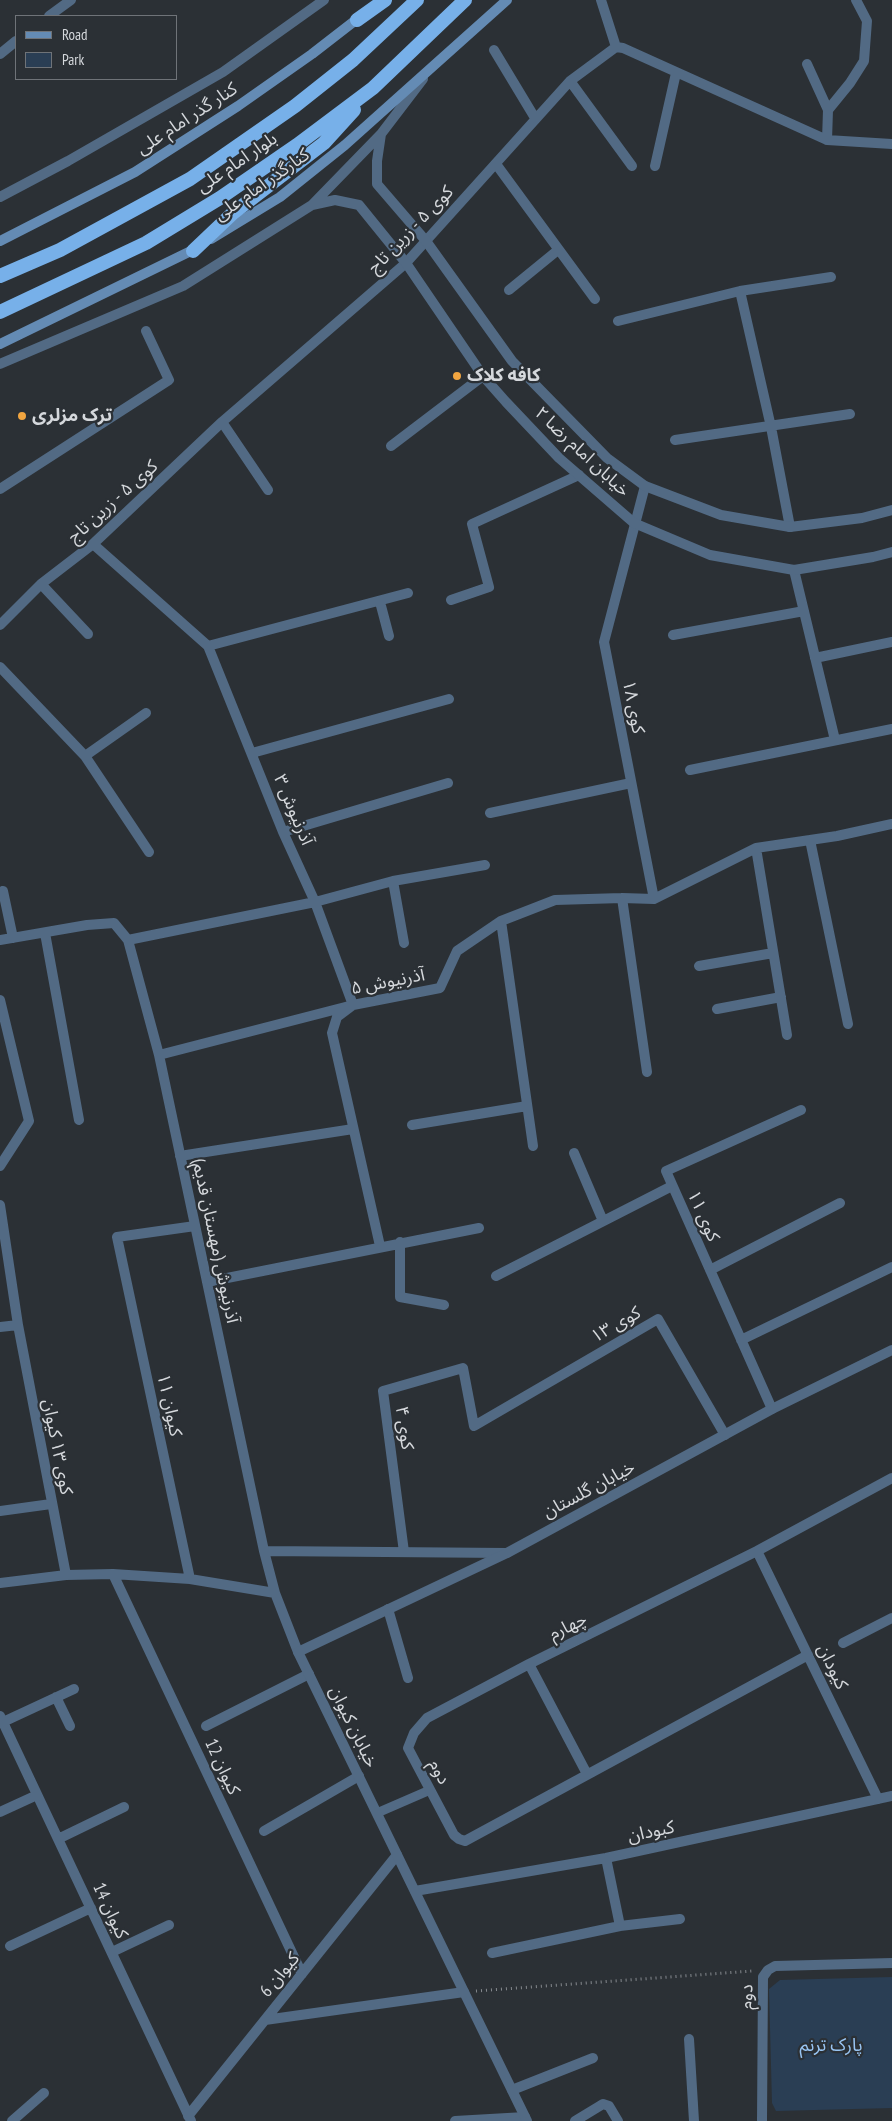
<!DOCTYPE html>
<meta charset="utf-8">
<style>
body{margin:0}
#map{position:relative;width:892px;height:2121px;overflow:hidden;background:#2b3035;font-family:"PT Sans Narrow",sans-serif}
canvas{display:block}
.legend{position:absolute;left:15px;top:15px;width:162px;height:65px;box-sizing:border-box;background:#2b3035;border:1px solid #6f7378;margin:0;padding:6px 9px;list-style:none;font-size:15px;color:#d5d8dc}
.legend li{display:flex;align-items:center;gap:10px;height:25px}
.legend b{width:25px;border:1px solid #6f7378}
</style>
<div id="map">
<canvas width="892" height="2121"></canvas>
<ul class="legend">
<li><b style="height:6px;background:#648bb4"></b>Road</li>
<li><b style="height:14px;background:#2a3e54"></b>Park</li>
</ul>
</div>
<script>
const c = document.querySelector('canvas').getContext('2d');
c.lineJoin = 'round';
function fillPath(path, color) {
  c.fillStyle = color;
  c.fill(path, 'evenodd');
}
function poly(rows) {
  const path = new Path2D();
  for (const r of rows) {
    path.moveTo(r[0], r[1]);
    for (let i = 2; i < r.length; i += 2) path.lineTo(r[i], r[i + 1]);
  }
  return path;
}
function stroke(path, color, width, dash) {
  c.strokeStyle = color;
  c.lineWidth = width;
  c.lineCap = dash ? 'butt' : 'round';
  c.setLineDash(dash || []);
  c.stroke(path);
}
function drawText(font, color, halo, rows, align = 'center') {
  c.font = font + ' "PT Sans Narrow","Noto Sans Arabic",sans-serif';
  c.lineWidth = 4.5;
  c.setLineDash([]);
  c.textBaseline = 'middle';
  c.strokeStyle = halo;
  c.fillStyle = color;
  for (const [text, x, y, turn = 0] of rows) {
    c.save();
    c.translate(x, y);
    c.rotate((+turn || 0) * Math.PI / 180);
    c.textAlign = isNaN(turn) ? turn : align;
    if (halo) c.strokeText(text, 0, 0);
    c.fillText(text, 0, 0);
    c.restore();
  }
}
fillPath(poly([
 [892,1977,892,2108,776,2111,772,2103,769,1989,780,1980]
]), '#2a3e54');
stroke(poly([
 [476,1991,752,1971]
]), '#85898e', 3, [1, 4]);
stroke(poly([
 [377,1813,430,1790]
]), '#526a84', 9);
stroke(poly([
 [601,0,616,47],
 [49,16,71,0],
 [494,50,535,118],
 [0,54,16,41],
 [807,64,828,110],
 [570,81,632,166],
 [827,140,828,110,850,83,864,61,867,21,856,0],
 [496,164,595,299],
 [655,166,676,73],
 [0,197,68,161,223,72,324,0],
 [509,290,558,250],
 [740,291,771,427,790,527],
 [618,321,740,291,831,277],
 [222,422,268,490],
 [675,440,850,414],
 [391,446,483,376],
 [645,486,604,642,654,899],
 [0,489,169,380,146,331],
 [93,544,208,646,283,832,315,902,353,1005,337,1017,332,1033,380,1246],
 [794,570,835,740],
 [41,584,88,634],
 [451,600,489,587,472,524,579,475],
 [380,602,389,636],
 [0,625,41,584,93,544,222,422,406,263,570,81,616,47,623,48,827,140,892,144],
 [673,635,804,611],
 [208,646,408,593],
 [815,658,892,642],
 [0,667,85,756,149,852],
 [252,753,449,699],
 [85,756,146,713],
 [690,770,892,729],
 [490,813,631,783],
 [283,832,448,783],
 [810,840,848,1024],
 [756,848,787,1035],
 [393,881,404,943],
 [3,891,13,938],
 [622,898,647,1072],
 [501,921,533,1146],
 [45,933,79,1120],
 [0,940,87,925,114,923,128,940,159,1055,264,1551,275,1593],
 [128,940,315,902,393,881,485,865],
 [699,966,773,953],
 [0,1000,29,1121,0,1166],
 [717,1009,781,997],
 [159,1055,353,1005,440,988,457,951,501,921,555,900,622,898,654,899,756,848,837,836,892,824],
 [412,1125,527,1106],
 [574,1153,603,1221],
 [180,1156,353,1129],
 [0,1205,18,1325,66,1575],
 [400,1242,400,1297,444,1305],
 [710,1270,840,1203],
 [496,1276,672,1186],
 [207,1282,479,1228],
 [0,1327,18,1325],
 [741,1340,892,1267],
 [772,1409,666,1171,801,1110],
 [0,1511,51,1504],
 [264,1551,507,1553],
 [757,1551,878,1799],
 [404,1552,383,1391,463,1368,474,1426,658,1319,725,1435],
 [113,1574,302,1974],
 [190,1579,117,1237,195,1226],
 [0,1583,66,1575,113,1574,190,1579,275,1593,298,1652],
 [388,1609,408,1678],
 [843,1643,892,1618],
 [808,1655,465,1841,459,1839,454,1835,408,1748,414,1733,427,1718,529,1664,757,1551,892,1478],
 [529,1664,587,1774],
 [56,1697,70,1726],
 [0,1716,191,2121],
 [3,1722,74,1689],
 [206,1726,309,1674],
 [0,1812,37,1795],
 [264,1831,359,1776],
 [58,1839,124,1807],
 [415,1891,606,1858,892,1796],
 [620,1926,680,1919],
 [10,1946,91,1908],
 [112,1952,169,1925],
 [492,1953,620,1926,606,1858],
 [265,2020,464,1992],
 [689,2039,694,2121],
 [512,2090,593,2058],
 [188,2116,397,1855],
 [12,2121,44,2093],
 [455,2121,525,2117],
 [575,2121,603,2104,609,2106,618,2121],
 [762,2121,763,1977,768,1970,775,1966,892,1963]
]), '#526a84', 10);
stroke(poly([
 [381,134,377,161,377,184,426,241,512,361,607,458,645,486,721,515,790,527,862,518,892,510],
 [312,205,335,200,359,205,406,263,483,376,506,402,559,458,634,523,710,555,794,570,873,557,892,552],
 [0,364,183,286,312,205,381,134,423,79],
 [527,2121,298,1652,507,1553,772,1409,892,1350]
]), '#526a84', 10);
stroke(poly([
 [211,239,280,197,345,145,507,0],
 [0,241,135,172,238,106,312,54,361,16],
 [0,344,197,248]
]), '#648bb4', 10);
stroke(poly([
 [357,20,385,0],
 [193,251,233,213,324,143,354,110],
 [0,276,60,250,190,179,295,106,353,60,417,0],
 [0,312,146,243,220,198,297,145,373,88,465,0]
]), '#77b0e9', 14);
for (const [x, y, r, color] of [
 [457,376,5,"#f1a540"],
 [22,416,5,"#f1a540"]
]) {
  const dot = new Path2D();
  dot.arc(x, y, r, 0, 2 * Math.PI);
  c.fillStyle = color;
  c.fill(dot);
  stroke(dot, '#2b3035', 2);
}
drawText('18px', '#d5d8dc', '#2b3035', [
 ["کنار گذر امام علی",187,119,-33],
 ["بلوار امام علی",237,163,-34],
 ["کنارگذر امام علی",262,185,-35],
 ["کوی ۵ - زرین تاج",411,230,-46],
 ["خیابان امام رضا ۲",582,452,43],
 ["کوی ۵ - زرین تاج",113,502,-42],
 ["کوی ۱۸",633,707,79],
 ["آذرنیوش ۳",293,810,67],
 ["آذرنیوش ۵",388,982,-11],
 ["کوی ۱۱",703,1216,66],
 ["آذرنیوش (مهستان قدیم)",215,1241,78],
 ["کوی ۱۳",616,1325,-30],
 ["کیوان ۱۱",169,1405,78],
 ["کوی ۴",404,1428,82],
 ["کوی ۱۳ کیوان",57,1447,79],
 ["خیابان گلستان",589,1490,-28],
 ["چهارم",568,1627,-26],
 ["کیودان",832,1667,64],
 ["خیابان کیوان",353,1727,64],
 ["کیوان 12",222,1767,65],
 ["دوم",439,1772,62],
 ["کبودان",651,1832,-12],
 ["کیوان 14",110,1911,65],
 ["کیوان 6",280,1975,-51],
 ["دوم",747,1997,-88]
]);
drawText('bold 18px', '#d5d8dc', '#2b3035', [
 ["کافه کلاک",467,376],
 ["ترک مزلری",32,416]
], 'left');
drawText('18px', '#98c4f2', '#2b3035', [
 ["پارک ترنم",831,2046]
]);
</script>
